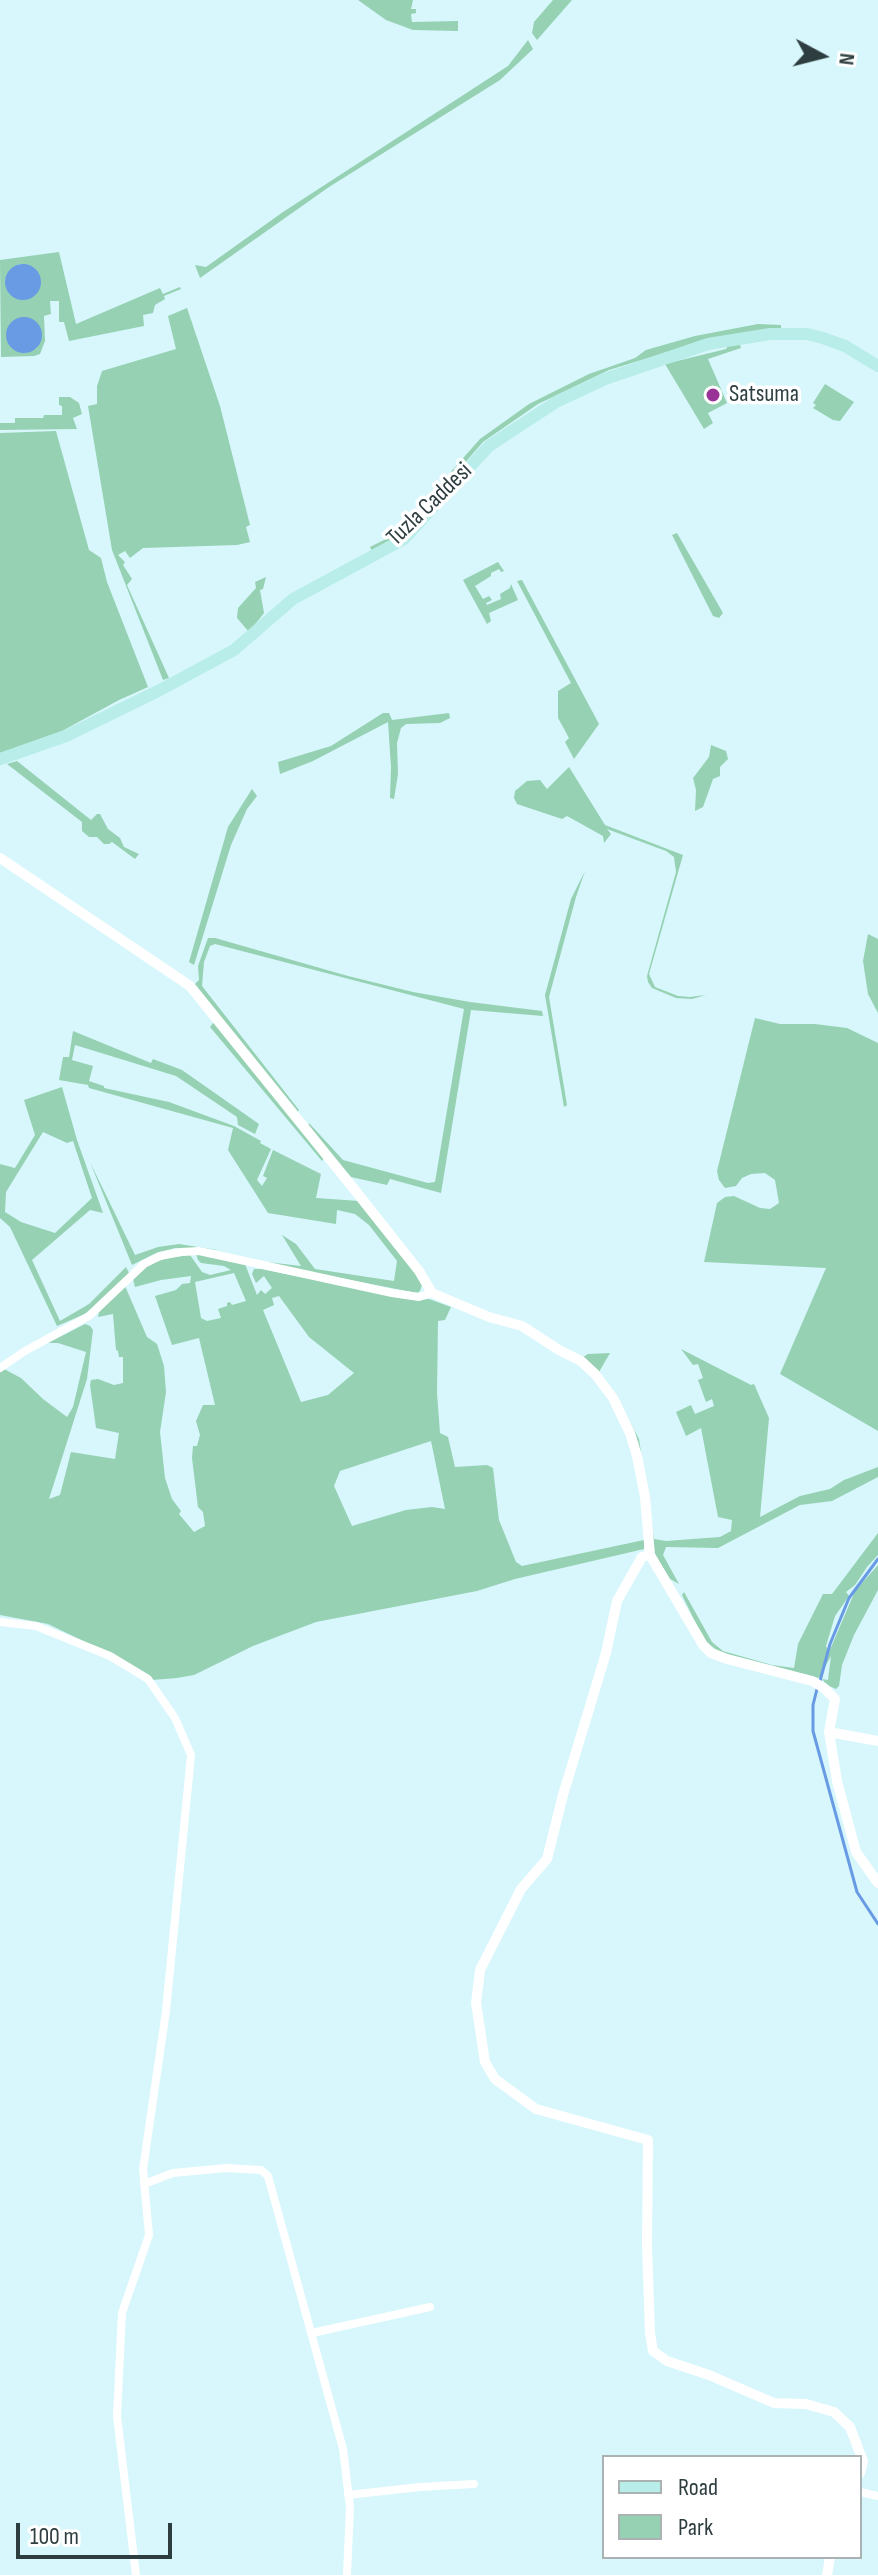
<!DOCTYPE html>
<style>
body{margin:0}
#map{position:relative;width:878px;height:2575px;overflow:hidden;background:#d7f7fc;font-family:"Sofia Sans Condensed",sans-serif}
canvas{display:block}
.legend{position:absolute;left:602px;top:2455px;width:260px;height:104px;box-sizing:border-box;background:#fff;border:2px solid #abb2b3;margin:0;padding:10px 14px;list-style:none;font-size:24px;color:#2e3e40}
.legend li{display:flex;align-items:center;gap:16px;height:40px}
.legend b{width:40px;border:2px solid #abb2b3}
.north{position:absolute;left:782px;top:16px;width:80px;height:80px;-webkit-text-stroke:6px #fff;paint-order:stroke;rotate:97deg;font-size:22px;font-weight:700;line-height:32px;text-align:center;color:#2e3e40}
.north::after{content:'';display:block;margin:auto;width:28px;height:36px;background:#2e3e40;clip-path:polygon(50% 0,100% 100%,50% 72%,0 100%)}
.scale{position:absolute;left:16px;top:2523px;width:156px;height:36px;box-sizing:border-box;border:4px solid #2e3e40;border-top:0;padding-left:10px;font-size:24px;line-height:28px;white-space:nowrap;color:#2e3e40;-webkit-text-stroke:6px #fff;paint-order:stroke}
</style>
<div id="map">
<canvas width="878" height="2575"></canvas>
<ul class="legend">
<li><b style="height:10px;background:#b8ede9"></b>Road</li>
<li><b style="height:22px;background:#95d1b2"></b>Park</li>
</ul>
<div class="north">N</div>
<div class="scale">100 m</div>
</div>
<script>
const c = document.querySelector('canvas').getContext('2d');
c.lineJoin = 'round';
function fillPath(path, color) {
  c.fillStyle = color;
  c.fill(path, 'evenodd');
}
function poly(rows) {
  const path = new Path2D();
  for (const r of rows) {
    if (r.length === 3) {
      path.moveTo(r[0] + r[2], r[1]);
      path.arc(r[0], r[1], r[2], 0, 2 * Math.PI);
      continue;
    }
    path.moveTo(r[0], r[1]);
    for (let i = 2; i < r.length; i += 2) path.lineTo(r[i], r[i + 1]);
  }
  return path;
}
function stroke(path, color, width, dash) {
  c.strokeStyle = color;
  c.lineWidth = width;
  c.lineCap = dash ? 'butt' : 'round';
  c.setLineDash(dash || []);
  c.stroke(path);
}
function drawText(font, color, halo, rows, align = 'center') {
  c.font = font + ' "Sofia Sans Condensed",sans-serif';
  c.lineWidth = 7;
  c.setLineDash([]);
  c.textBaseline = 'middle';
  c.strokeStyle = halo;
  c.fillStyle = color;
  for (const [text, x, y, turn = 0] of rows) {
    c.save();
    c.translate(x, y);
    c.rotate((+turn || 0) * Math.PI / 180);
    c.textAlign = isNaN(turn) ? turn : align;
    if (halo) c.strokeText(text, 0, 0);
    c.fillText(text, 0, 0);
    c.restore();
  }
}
fillPath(poly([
 [358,0,413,0,411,9,416,9,416,13,411,14,412,22,458,21,458,31,413,30,386,20],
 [553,0,572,0,537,40,532,33,534,22],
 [528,40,533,49,500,80,329,187,200,278,195,265,206,267,283,212,508,66],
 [59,252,76,324,160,288,163,294,180,287,181,289,164,296,165,299,155,305,153,313,143,315,144,326,69,341,64,322,59,322,59,301,50,301,51,314,44,316,45,341,40,354,34,356,1,357,0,260],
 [19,264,34,268,40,278,39,289,30,298,25,299,18,299,5,280,10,270],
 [20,318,31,319,37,348,26,353,7,340,8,328],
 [187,308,220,406,250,525,246,527,250,542,237,545,143,548,130,558,125,551,118,555,125,562,123,565,132,579,127,585,169,678,163,680,112,550,88,406,97,404,97,386,102,371,176,349,168,316],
 [758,324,781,325,781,329,690,345,609,370,538,404,483,442,406,530,394,541,372,551,370,547,390,537,402,527,480,439,529,404,589,374,635,358,646,350,695,336],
 [739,342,741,348,708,359,727,403,708,413,713,423,704,429,665,364,726,349,729,344],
 [825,384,854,402,840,421,833,420,813,408,816,405,813,403],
 [59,397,70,397,79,403,82,414,73,418,77,429,0,430,0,423,15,423,15,418,43,418,44,415,62,415,62,406,59,405],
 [56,431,89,550,101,558,107,582,148,687,119,700,62,731,0,753,0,433],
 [677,533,723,613,719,618,713,616,672,535],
 [498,562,504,571,501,572,499,569,491,573,491,576,475,586,483,599,489,596,492,600,486,603,487,605,501,599,500,594,510,588,511,584,518,600,489,613,491,621,487,624,463,580],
 [266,577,263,589,260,590,264,613,249,632,237,618,238,608,256,588,255,582],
 [522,580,599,724,574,759,565,742,569,738,558,718,558,691,571,683,517,581],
 [383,713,389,713,392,720,449,713,450,718,440,723,406,724,401,728,397,743,398,774,394,799,390,798,391,767,388,722,313,761,280,774,278,762,331,746],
 [711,745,726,751,728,759,720,767,720,776,713,779,703,807,695,811,696,790,693,778,709,757],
 [17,761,91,820,97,814,100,814,108,829,120,838,124,847,139,854,135,859,112,842,109,844,104,844,97,837,89,837,82,831,82,822,7,764],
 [569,767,605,825,683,855,649,974,655,987,678,996,690,997,706,995,692,999,676,998,652,988,648,982,647,976,676,872,674,857,666,851,607,829,611,834,604,843,603,836,567,816,562,819,517,804,514,798,515,791,527,781,540,780,547,789],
 [252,789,257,796,247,809,231,845,194,965,189,962,228,827],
 [585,871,576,897,549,997,567,1105,564,1107,545,995,571,899],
 [868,934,878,939,878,1013,868,994,863,961],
 [208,938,215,938,348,976,413,992,470,1002,542,1011,543,1016,471,1010,441,1193,390,1179,387,1185,351,1177,308,1128,309,1123,343,1160,428,1183,435,1182,464,1009,215,944,210,946,204,962,202,986,299,1110,296,1114,194,985,199,980,198,966],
 [755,1018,780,1024,815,1024,847,1028,878,1043,878,1431,780,1374,826,1268,704,1262,717,1203,725,1197,734,1196,760,1208,770,1209,779,1203,775,1180,765,1173,751,1174,742,1178,736,1186,725,1188,719,1180,717,1171],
 [214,1022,324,1158,322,1161,210,1027],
 [73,1031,151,1063,153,1059,182,1070,259,1124,255,1134,238,1125,237,1117,176,1076,75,1045,72,1060,93,1066,89,1081,104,1086,104,1088,169,1102,234,1126,261,1141,260,1143,271,1149,257,1180,262,1186,267,1178,263,1176,273,1150,321,1174,316,1198,359,1201,417,1275,422,1285,420,1291,417,1293,288,1268,267,1262,301,1266,282,1235,296,1244,315,1269,394,1281,397,1261,369,1225,355,1214,337,1210,336,1224,268,1213,228,1150,233,1128,89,1088,88,1085,59,1080,63,1057,69,1057],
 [62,1087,77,1140,103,1213,90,1210,32,1260,60,1321,89,1304,126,1267,129,1273,92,1311,57,1326,10,1227,0,1218,0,1164,15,1168,35,1135,24,1100],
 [43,1132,67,1143,73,1141,92,1198,55,1233,21,1222,5,1212,6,1192],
 [90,1162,135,1255,158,1247,179,1244,217,1250,175,1248,156,1253,132,1265],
 [196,1254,245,1264,257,1295,261,1290,265,1294,272,1288,264,1276,256,1283,252,1274,254,1269,261,1269,415,1300,429,1299,451,1307,445,1320,438,1321,437,1393,440,1433,448,1437,455,1467,487,1465,493,1468,499,1520,516,1562,522,1566,644,1540,644,1549,515,1579,477,1591,316,1622,253,1646,194,1675,177,1678,152,1680,132,1672,81,1640,48,1624,0,1615,0,1372,4,1369,21,1378,43,1399,67,1417,73,1407,86,1352,58,1343,48,1343,85,1324,90,1326,93,1330,87,1379,49,1499,60,1495,71,1452,115,1459,119,1433,96,1428,90,1385,91,1380,98,1379,114,1385,123,1383,123,1357,119,1357,118,1351,116,1350,113,1314,98,1317,99,1312,125,1286,147,1337,157,1344,164,1366,166,1392,160,1432,165,1478,172,1499,181,1511,179,1514,194,1532,205,1526,203,1512,198,1507,192,1458,193,1446,197,1446,200,1435,196,1421,203,1405,215,1405,199,1338,172,1345,155,1296,176,1290,182,1284,190,1283,191,1276,161,1280,135,1287,133,1279,148,1265,167,1258,190,1255,202,1272,210,1275,231,1270,224,1266,201,1263,198,1260],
 [234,1273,246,1301,232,1305,230,1302,227,1303,227,1306,218,1309,221,1318,207,1321,201,1318,195,1282],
 [279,1296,309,1337,354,1373,328,1395,301,1402,263,1310,274,1305,272,1298],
 [431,1441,445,1509,432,1507,406,1510,352,1526,334,1486,340,1471],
 [681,1349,751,1385,754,1384,769,1418,760,1517,800,1496,830,1489,844,1480,878,1467,878,1477,832,1501,800,1505,718,1548,666,1547,663,1555,679,1584,670,1579,652,1550,634,1438,583,1357,588,1354,610,1353,599,1372,615,1393,639,1439,654,1539,666,1541,720,1537,731,1531,732,1520,718,1517,701,1428,686,1436,676,1412,691,1405,695,1414,714,1406,712,1399,706,1402,698,1380,703,1378,698,1364,693,1365],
 [878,1533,878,1555,867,1567,855,1585,846,1592,849,1596,835,1616,826,1646,829,1652,855,1591,878,1565,878,1590,854,1635,842,1665,839,1686,836,1689,827,1685,822,1679,828,1680,831,1656,819,1678,719,1652,704,1640,682,1595,684,1592,712,1642,723,1651,772,1665,794,1668,798,1644,823,1594,832,1594]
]), '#95d1b2');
fillPath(poly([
 [23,282,18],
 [24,335,18]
]), '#689be4');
stroke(poly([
 [820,1681,830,1644,849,1598,878,1559],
 [817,1689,813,1705,813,1731,857,1892,878,1924]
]), '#689be4', 3);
stroke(poly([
 [0,1368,25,1351,89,1316,144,1264,160,1256,181,1252,199,1251,392,1293,419,1297,432,1293],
 [0,1622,36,1626,110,1656,148,1679,175,1718,191,1755,166,2011,143,2169,149,2235,122,2313,117,2416,136,2575],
 [144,2184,173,2173,226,2168,261,2170,268,2176,343,2449,350,2507,347,2575],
 [312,2333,430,2307],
 [860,2492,878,2496],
 [348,2495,420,2487,474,2484]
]), '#fff', 8);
stroke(poly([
 [0,858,190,986,354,1189,419,1271,432,1293,489,1317,522,1326,559,1350,581,1361,595,1374,613,1398,630,1433,637,1456,645,1497,650,1555,703,1645,711,1653,727,1659,812,1681,824,1688,835,1699,829,1732,837,1781,856,1852,878,1883],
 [650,1555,642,1557,617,1601,606,1653,563,1795,547,1859,521,1889,480,1970,476,2003,485,2062,495,2079,536,2109,648,2140,647,2245,650,2333,653,2351,667,2361,709,2375,774,2403,806,2404,834,2412,850,2427,863,2461,860,2473],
 [829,1732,878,1741],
 [827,2575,830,2557]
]), '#fff', 10);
stroke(poly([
 [0,759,66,736,160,690,234,650,293,599,404,539,489,446,556,402,605,379,708,344,770,334,807,334,823,338,845,346,878,366]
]), '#b8ede9', 12);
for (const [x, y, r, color] of [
 [713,395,8,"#993296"]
]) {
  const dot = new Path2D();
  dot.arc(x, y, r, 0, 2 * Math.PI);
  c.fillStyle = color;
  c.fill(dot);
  stroke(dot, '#fff', 3);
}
drawText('24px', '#2e3e40', '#fff', [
 ["Satsuma",729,395]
], 'left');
drawText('24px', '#2e3e40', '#fff', [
 ["Tuzla Caddesi",430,505,-44]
]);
</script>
